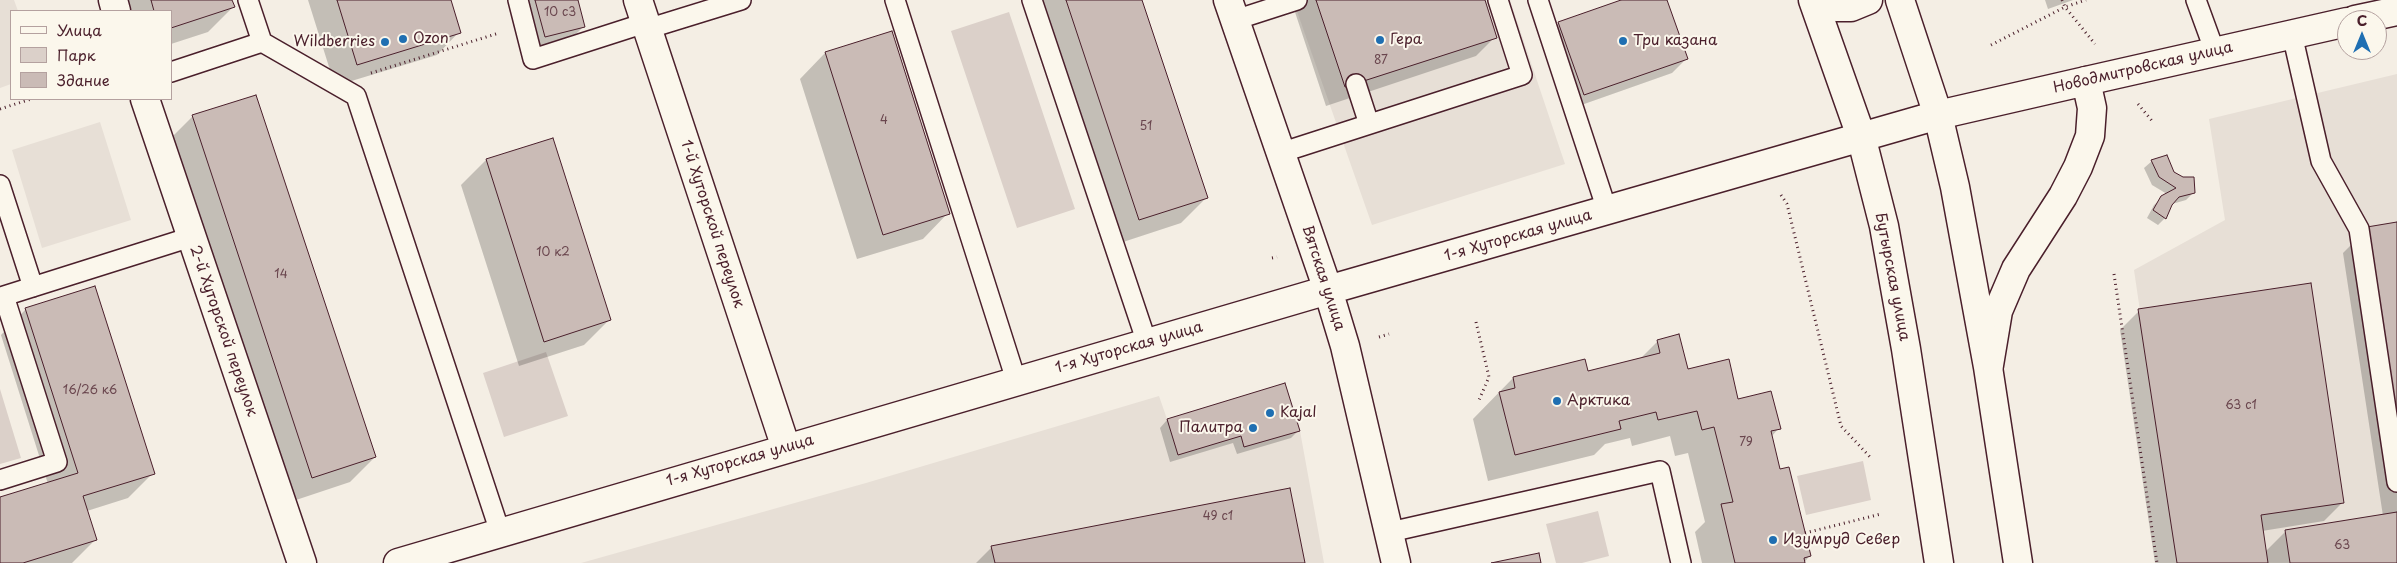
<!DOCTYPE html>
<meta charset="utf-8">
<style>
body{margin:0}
#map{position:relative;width:2397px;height:563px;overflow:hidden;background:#f4eee4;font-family:"Playpen Sans",sans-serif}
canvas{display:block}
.legend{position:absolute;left:10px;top:10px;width:162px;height:90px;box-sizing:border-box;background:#fbf7ec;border:1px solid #b4a19f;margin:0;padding:6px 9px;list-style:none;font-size:15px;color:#4a1f2b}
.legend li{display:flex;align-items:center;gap:10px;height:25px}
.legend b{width:25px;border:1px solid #b4a19f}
.north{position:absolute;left:2337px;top:10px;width:50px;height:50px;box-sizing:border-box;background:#fbf7ec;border:1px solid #b4a19f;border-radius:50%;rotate:0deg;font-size:14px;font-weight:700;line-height:20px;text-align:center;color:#4a1f2b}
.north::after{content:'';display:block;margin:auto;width:18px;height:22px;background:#1f6fb2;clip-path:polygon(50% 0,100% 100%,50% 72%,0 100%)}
</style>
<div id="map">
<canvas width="2397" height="563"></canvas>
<ul class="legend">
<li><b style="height:6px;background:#fbf7ec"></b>Улица</li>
<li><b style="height:14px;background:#dbd0c9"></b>Парк</li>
<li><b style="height:14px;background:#cabbb6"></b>Здание</li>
</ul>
<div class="north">С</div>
</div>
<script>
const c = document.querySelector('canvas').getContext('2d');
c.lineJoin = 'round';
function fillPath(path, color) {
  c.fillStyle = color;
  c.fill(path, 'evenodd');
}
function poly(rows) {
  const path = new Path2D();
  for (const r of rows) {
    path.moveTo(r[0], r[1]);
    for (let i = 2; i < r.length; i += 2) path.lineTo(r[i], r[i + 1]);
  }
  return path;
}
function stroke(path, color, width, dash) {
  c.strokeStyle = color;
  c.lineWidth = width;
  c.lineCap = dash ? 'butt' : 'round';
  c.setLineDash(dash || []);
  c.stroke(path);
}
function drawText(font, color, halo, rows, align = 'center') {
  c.font = font + ' "Playpen Sans",sans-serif';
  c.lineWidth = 4;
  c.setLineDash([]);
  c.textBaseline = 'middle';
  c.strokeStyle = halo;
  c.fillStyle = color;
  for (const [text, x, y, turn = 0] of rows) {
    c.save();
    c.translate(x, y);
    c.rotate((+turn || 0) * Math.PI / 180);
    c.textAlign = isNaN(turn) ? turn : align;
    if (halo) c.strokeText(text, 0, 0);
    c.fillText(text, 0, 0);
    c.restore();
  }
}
fillPath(poly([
 [0,0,14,0,18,11,11,11,11,84,0,88],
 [1293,0,1510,0,1565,164,1372,225],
 [2397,74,2397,563,2177,563,2134,270,2225,220,2209,119],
 [100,122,131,220,42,248,12,150],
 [1285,383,1300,431,1324,563,581,563,866,483,1159,396,1167,419]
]), '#e7dfd6');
fillPath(poly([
 [1009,12,1075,209,1017,228,951,31],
 [546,352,568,416,504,437,483,373],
 [0,389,21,458,0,464],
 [1863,461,1871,500,1806,515,1797,476],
 [1598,511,1609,556,1582,563,1556,563,1546,524]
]), '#dbd0c9');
fillPath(poly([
 [118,0,231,0,233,7,208,32,171,44,171,11,121,11],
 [308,0,449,0,459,32,437,55,335,86],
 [518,0,577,0,584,26,569,41,531,51],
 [1032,0,1141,0,1206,198,1181,223,1114,245],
 [1291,0,1483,0,1495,37,1476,56,1326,106],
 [1625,0,1665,0,1686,59,1672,73,1570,109,1545,37,1559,23],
 [2045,0,2073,0,2048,9],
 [891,33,948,213,923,239,857,259,800,79,825,53],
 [193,116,375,457,350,482,287,503,168,141],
 [486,160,609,320,584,345,519,366,461,185],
 [2152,161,2182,178,2193,193,2186,200,2172,204,2165,218,2158,225,2147,218,2154,205,2167,194,2152,185,2144,168],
 [2397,223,2397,563,2155,563,2120,330,2139,311,2343,502,2324,521,2262,531,2265,552,2286,531,2383,516,2343,253,2368,228],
 [26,309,153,473,128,498,87,511,96,539,72,563,0,563,0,499,48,484,1,335],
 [1658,341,1687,370,1779,428,1771,437,1779,471,1810,555,1804,563,1702,563,1695,532,1705,522,1688,453,1675,456,1670,436,1632,446,1630,438,1605,444,1594,455,1488,481,1473,419,1513,378,1587,372,1639,360],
 [1284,384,1299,430,1291,438,1237,454,1233,443,1170,462,1160,428,1167,420],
 [992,547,1304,563,976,563]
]), '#0003');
const building = poly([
 [151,0,232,0,235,7,171,28,171,11,154,11,151,0],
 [337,0,451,0,461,33,357,65,337,0],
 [535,0,578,0,585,27,545,37,535,0],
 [1066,0,1142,0,1208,198,1139,220,1066,0],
 [1316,0,1485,0,1497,38,1345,87,1316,0],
 [1621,0,1667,0,1688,59,1584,95,1558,22,1621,0],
 [892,31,950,214,883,235,825,52,892,31],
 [256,95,376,457,312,478,192,115,256,95],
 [553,138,611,320,544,342,486,159,553,138],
 [2167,155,2174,172,2183,177,2194,177,2195,193,2179,197,2172,205,2166,219,2153,210,2161,196,2176,188,2159,177,2151,160,2167,155],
 [2397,222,2397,421,2367,227,2397,222],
 [2311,283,2344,503,2261,515,2268,563,2177,563,2138,309,2311,283],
 [95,286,155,474,83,496,97,540,23,563,0,563,0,497,78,473,25,308,95,286],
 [1679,334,1688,369,1729,359,1738,399,1771,391,1781,429,1771,431,1780,469,1789,467,1811,556,1804,558,1805,563,1735,563,1721,504,1733,502,1714,427,1702,430,1697,411,1658,420,1656,412,1619,421,1621,429,1515,455,1499,392,1515,388,1513,377,1585,359,1588,371,1660,353,1657,340,1679,334],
 [1285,383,1300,431,1244,447,1241,436,1178,455,1167,419,1285,383],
 [1290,488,1305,563,995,563,991,546,1290,488],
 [2397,512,2397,563,2290,563,2285,530,2397,512],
 [1539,553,1541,563,1491,563,1539,553]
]);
fillPath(building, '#cabbb6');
stroke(building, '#4a1f2b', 1);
const service = poly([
 [248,0,262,42,356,96,500,532],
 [518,0,533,59,645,23],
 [895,0,1016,380],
 [1032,0,1147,343],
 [1538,0,1607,210],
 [2196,0,2215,52],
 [1235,20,1297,0],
 [647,29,741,0],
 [2292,34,2321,161,2359,229,2397,482],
 [171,72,262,42],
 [1356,84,1369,124],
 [1280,153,1522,75,1498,0],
 [0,185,33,287],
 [0,480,57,462,4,296,191,237],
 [1390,532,1660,471,1681,563]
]);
const minor = poly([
 [113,0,116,11],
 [638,0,786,448],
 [1821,0,1836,7,1851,7,1868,0],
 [2355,20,2397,11],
 [2086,81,2347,22],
 [145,99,302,563],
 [398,563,1328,290]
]);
const tertiary = poly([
 [1228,0,1328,290,1345,346,1396,563],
 [1328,290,1938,115,2086,81,2092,108,2090,136,2078,167,2063,196,2016,269,1998,311,1989,365]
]);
const primary = poly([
 [1813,0,1861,136,1884,226,1906,349,1939,563],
 [1900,0,1938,115,1955,187,1988,367,2018,563]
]);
stroke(service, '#4a1f2b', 22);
stroke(minor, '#4a1f2b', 31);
stroke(tertiary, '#4a1f2b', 31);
stroke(primary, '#4a1f2b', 31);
stroke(poly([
 [2062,0,2065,7,2095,44],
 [1991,45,2065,7,2086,0],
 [371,73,499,33],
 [2138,104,2153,122],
 [0,109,31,99],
 [1781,195,1787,204,1841,426,1871,458],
 [1272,258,1277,257],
 [2114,274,2157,563],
 [1476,322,1489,377,1479,400],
 [1379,337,1389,334],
 [1805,533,1881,514]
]), '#4a1f2b', 3, [1, 4]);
stroke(service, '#fbf7ec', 19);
stroke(minor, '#fbf7ec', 28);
stroke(tertiary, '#fbf7ec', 28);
stroke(primary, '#fbf7ec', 28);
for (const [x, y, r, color] of [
 [403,39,5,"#1f6fb2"],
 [1380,40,5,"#1f6fb2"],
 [1623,41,5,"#1f6fb2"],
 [385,42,5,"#1f6fb2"],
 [1557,401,5,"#1f6fb2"],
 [1270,413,5,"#1f6fb2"],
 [1253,428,5,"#1f6fb2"],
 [1773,540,5,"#1f6fb2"]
]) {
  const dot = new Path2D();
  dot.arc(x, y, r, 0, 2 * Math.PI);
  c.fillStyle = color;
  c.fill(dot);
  stroke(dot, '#fbf7ec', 2);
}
drawText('12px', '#6a464e', null, [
 ["10 с3",560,13],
 ["87",1381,61],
 ["4",884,121],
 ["51",1146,127],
 ["10 к2",553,253],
 ["14",281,275],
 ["16/26 к6",90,391],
 ["63 с1",2241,406],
 ["79",1746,443],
 ["49 с1",1218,517],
 ["63",2342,546]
]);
drawText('15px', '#4a1f2b', '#fbf7ec', [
 ["Ozon",413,39],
 ["Гера",1390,40],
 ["Три казана",1633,41],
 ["Wildberries",375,42,"right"],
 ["Арктика",1567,401],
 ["Kajal",1280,413],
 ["Палитра",1243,428,"right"],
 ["Изумруд Север",1783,540]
], 'left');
drawText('15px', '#4a1f2b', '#fbf7ec', [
 ["Новодмитровская улица",2143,68,-13],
 ["1-й Хуторской переулок",712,224,72],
 ["1-я Хуторская улица",1518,236,-16],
 ["Бутырская улица",1892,277,79],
 ["Вятская улица",1323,278,72],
 ["2-й Хуторской переулок",223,331,71],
 ["1-я Хуторская улица",1129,348,-16],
 ["1-я Хуторская улица",740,461,-16]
]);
</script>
